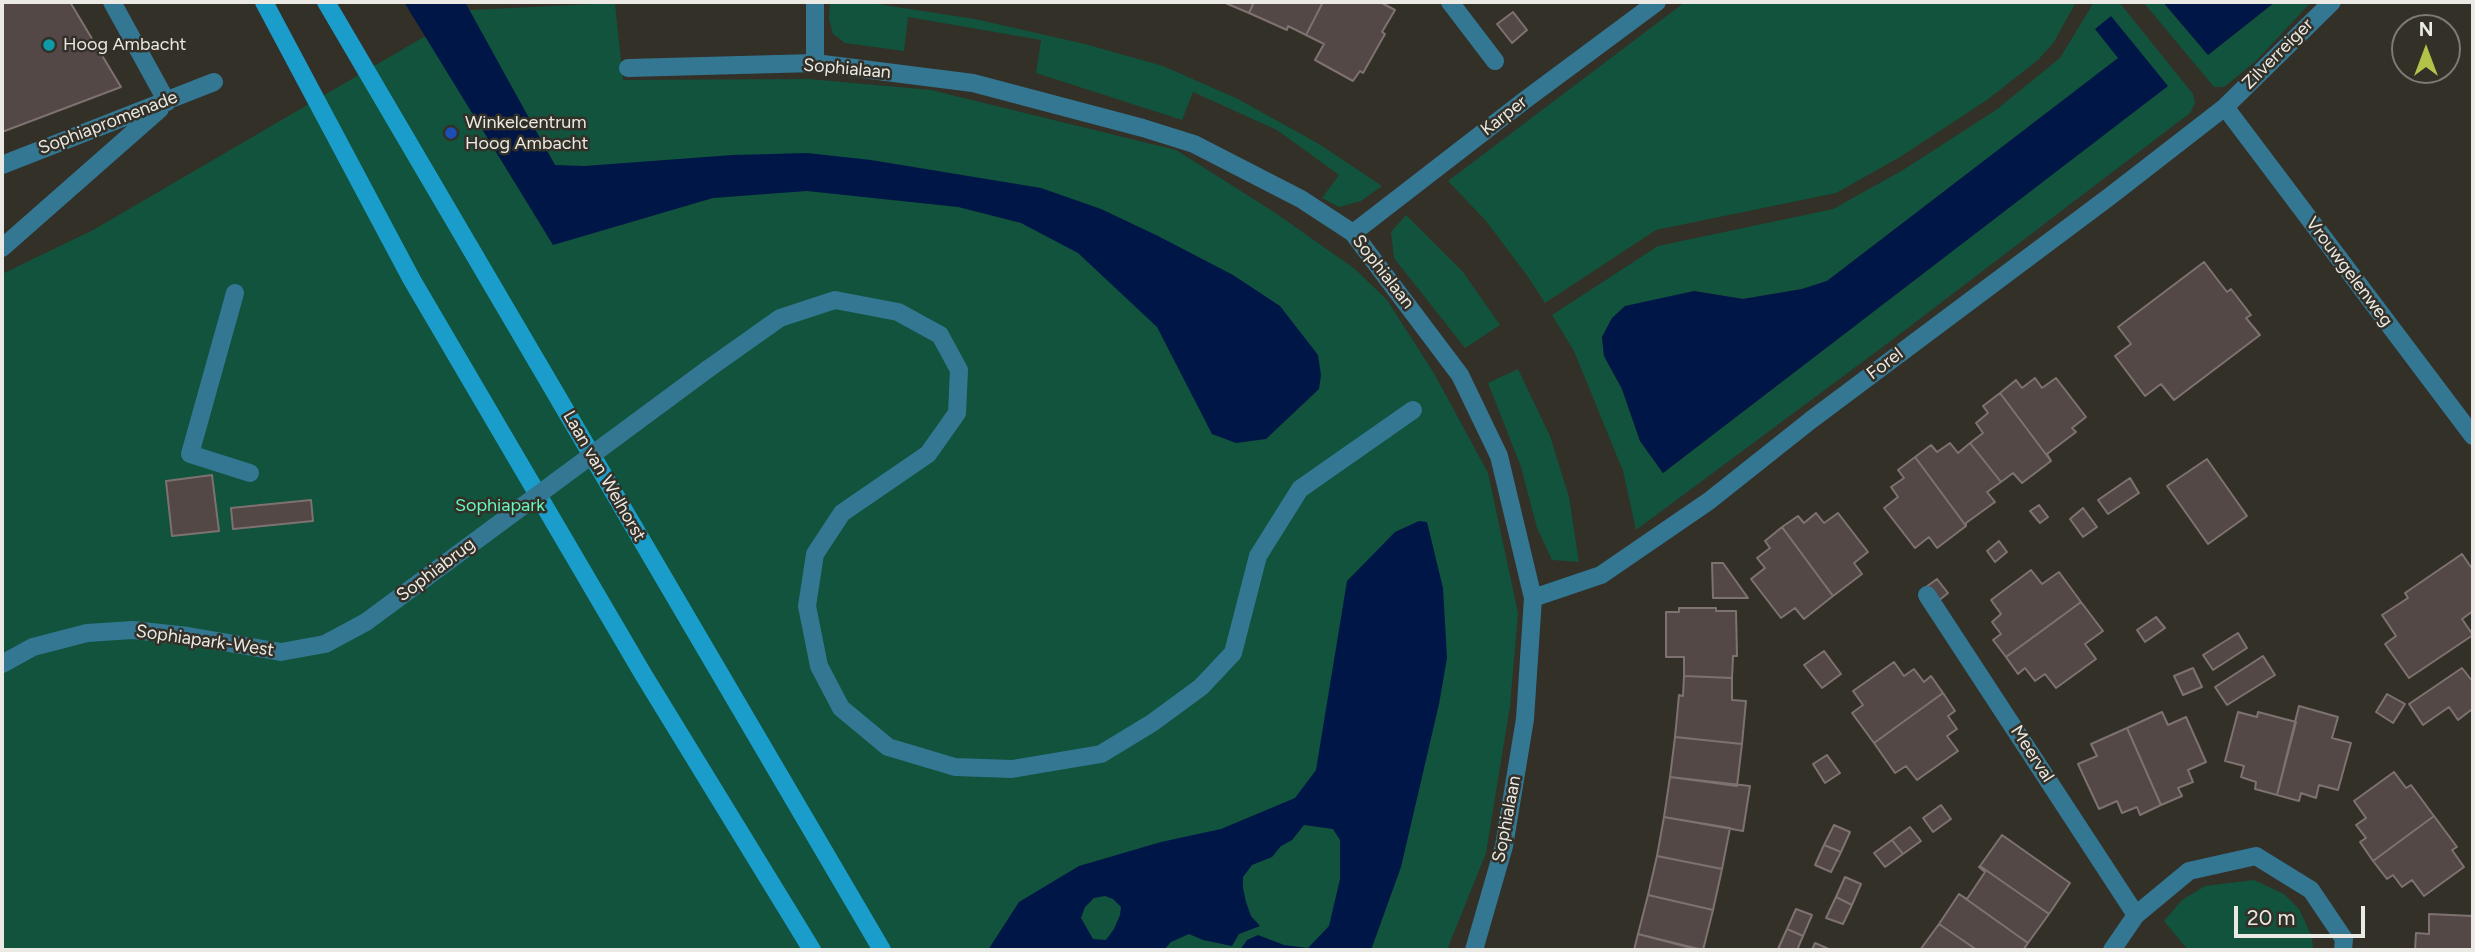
<!DOCTYPE html>
<style>
body{margin:0}
#map{position:relative;width:2475px;height:952px;overflow:hidden;background:#333028;font-family:Figtree,sans-serif}
canvas{display:block}
.frame{position:absolute;inset:0;border:4px solid #ebe9e3;pointer-events:none}
.north{position:absolute;left:2391px;top:14px;width:70px;height:70px;box-sizing:border-box;background:#333028;border:2px solid #7d7a73;border-radius:50%;rotate:0deg;font-size:19px;font-weight:700;line-height:28px;text-align:center;color:#ebe9e3}
.north::after{content:'';display:block;margin:auto;width:24px;height:32px;background:#b4c24a;clip-path:polygon(50% 0,100% 100%,50% 72%,0 100%)}
.scale{position:absolute;left:2234px;top:906px;width:131px;height:32px;box-sizing:border-box;border:4px solid #ebe9e3;border-top:0;padding-left:9px;font-size:21px;line-height:24px;white-space:nowrap;color:#ebe9e3;-webkit-text-stroke:5px #333028;paint-order:stroke}
</style>
<div id="map">
<canvas width="2475" height="952"></canvas>
<div class="frame"></div>
<div class="north">N</div>
<div class="scale">20 m</div>
</div>
<script>
const c = document.querySelector('canvas').getContext('2d');
c.lineJoin = 'round';
function fillPath(path, color) {
  c.fillStyle = color;
  c.fill(path, 'evenodd');
}
function poly(rows) {
  const path = new Path2D();
  for (const r of rows) {
    path.moveTo(r[0], r[1]);
    for (let i = 2; i < r.length; i += 2) path.lineTo(r[i], r[i + 1]);
  }
  return path;
}
function stroke(path, color, width, dash) {
  c.strokeStyle = color;
  c.lineWidth = width;
  c.lineCap = dash ? 'butt' : 'round';
  c.setLineDash(dash || []);
  c.stroke(path);
}
function drawText(font, color, halo, rows, align = 'center') {
  c.font = font + ' Figtree,sans-serif';
  c.lineWidth = 5;
  c.setLineDash([]);
  c.textBaseline = 'middle';
  c.strokeStyle = halo;
  c.fillStyle = color;
  for (const [text, x, y, turn = 0] of rows) {
    c.save();
    c.translate(x, y);
    c.rotate((+turn || 0) * Math.PI / 180);
    c.textAlign = isNaN(turn) ? turn : align;
    if (halo) c.strokeText(text, 0, 0);
    c.fillText(text, 0, 0);
    c.restore();
  }
}
fillPath(poly([
 [830,2,864,2,975,19,1085,44,1163,66,1238,99,1319,144,1382,186,1361,201,1339,207,1322,198,1339,175,1277,130,1193,92,1182,120,1036,73,1041,40,908,17,904,51,845,43,833,34,829,19],
 [1685,2,2076,2,2054,42,2038,60,1987,100,1900,157,1836,193,1656,230,1545,303,1526,274,1486,221,1448,181],
 [2094,2,2119,2,2193,94,2195,103,2190,113,1896,337,1636,530,1623,471,1574,351,1552,315,1658,246,1833,209,1903,170,1996,110,2060,58],
 [2119,58,2167,86,1663,473,1640,441,1622,389,1604,356,1602,337,1612,318,1694,291,1743,299,1802,289,1827,281],
 [2143,2,2163,2,2208,55,2275,2,2311,2,2256,61,2224,87,2214,87],
 [615,3,623,80,809,79,931,90,1176,150,1274,212,1355,269,1387,300,1435,375,1488,473,1518,613,1510,706,1486,853,1447,950,2,950,2,274,93,230,470,10],
 [1406,215,1463,272,1500,325,1465,348,1394,258,1391,232],
 [1518,369,1550,436,1569,497,1579,562,1552,560,1537,528,1521,467,1488,383],
 [2254,880,2284,894,2299,909,2312,937,2313,950,2188,950,2164,921,2182,900,2205,886]
]), '#11533c');
fillPath(poly([
 [404,2,465,2,555,165,584,166,733,155,807,153,871,160,1041,188,1101,209,1158,236,1233,275,1280,306,1318,355,1321,375,1319,389,1266,439,1236,443,1212,434,1157,327,1078,253,1021,223,958,207,807,191,713,198,553,245],
 [2163,2,2275,2,2208,55],
 [2111,16,2168,86,1663,473,1640,441,1622,389,1604,356,1602,337,1612,318,1625,306,1694,291,1743,299,1802,289,1827,281,2118,58,2095,29],
 [1419,521,1427,522,1443,588,1447,658,1439,704,1401,867,1371,950,1240,950,1247,940,1258,935,1284,945,1308,948,1329,926,1340,879,1340,840,1333,829,1304,825,1292,840,1281,846,1272,857,1252,865,1243,877,1243,888,1246,902,1251,916,1260,926,1239,934,1232,946,1203,940,1189,934,1171,942,1164,950,988,950,1019,902,1079,866,1161,842,1221,829,1295,798,1316,770,1347,581,1395,532],
 [1105,896,1113,899,1121,907,1120,915,1114,929,1106,940,1093,939,1081,918,1085,907,1094,898]
]), '#001646');
const building = poly([
 [2,2,70,2,121,87,2,132,2,2],
 [1223,2,1254,2,1249,13,1223,2],
 [1254,2,1323,2,1306,35,1288,26,1287,30,1249,13,1254,2],
 [1323,2,1380,2,1395,10,1382,32,1385,34,1363,73,1360,71,1353,81,1315,60,1324,44,1306,35,1323,2],
 [1513,12,1527,30,1512,43,1497,24,1513,12],
 [2204,262,2227,292,2231,289,2251,315,2246,318,2260,335,2174,400,2161,384,2145,396,2115,356,2131,344,2118,327,2204,262],
 [2035,378,2042,388,2056,378,2086,417,2072,428,2076,432,2047,454,2051,461,2000,393,2016,380,2022,388,2035,378],
 [2000,393,2051,461,2022,483,2013,473,2001,482,1970,443,1983,433,1976,423,1988,413,1983,406,2000,393],
 [1950,443,1958,453,1970,443,2001,482,1987,492,1995,502,1966,523,1966,526,1915,457,1931,445,1937,452,1950,443],
 [1915,457,1966,526,1937,548,1929,537,1915,548,1884,508,1898,497,1891,487,1904,478,1898,470,1915,457],
 [2207,459,2247,516,2208,544,2167,486,2207,459],
 [212,475,219,531,172,536,166,481,212,475],
 [2130,478,2139,493,2108,514,2098,500,2130,478],
 [311,500,313,521,233,529,231,508,311,500],
 [2039,505,2048,517,2040,523,2030,511,2039,505],
 [2083,508,2097,527,2083,537,2070,519,2083,508],
 [1816,513,1824,523,1838,513,1868,552,1854,563,1862,574,1833,596,1782,527,1798,516,1804,523,1816,513],
 [1782,527,1833,596,1804,619,1795,608,1781,618,1751,579,1765,568,1757,558,1770,548,1765,541,1782,527],
 [1999,541,2007,552,1995,562,1987,551,1999,541],
 [2462,554,2473,570,2473,611,2462,619,2473,635,2409,678,2385,644,2396,636,2382,615,2408,598,2405,593,2462,554],
 [1712,563,1723,563,1748,598,1713,598,1712,563],
 [2031,570,2042,584,2059,572,2081,602,2006,657,1993,640,2001,634,1992,622,2001,614,1991,600,2031,570],
 [1937,579,1948,593,1937,602,1926,587,1937,579],
 [2081,602,2103,631,2085,644,2096,659,2056,688,2045,674,2035,681,2025,668,2018,674,2006,657,2081,602],
 [1679,608,1716,608,1716,611,1736,611,1737,656,1733,656,1732,678,1684,676,1684,657,1666,657,1666,612,1679,612,1679,608],
 [2156,617,2165,628,2145,642,2137,630,2156,617],
 [2238,633,2247,648,2213,670,2203,655,2238,633],
 [1824,651,1841,674,1822,688,1804,665,1824,651],
 [2263,656,2275,675,2227,705,2215,687,2263,656],
 [1894,662,1904,676,1914,669,1924,682,1931,676,1943,693,1874,743,1852,713,1863,705,1853,691,1894,662],
 [2193,668,2202,687,2183,695,2174,676,2193,668],
 [2462,668,2473,682,2473,713,2471,710,2458,720,2449,707,2423,725,2409,704,2462,668],
 [1684,676,1732,678,1732,700,1746,701,1742,744,1675,737,1679,695,1683,696,1684,676],
 [1943,693,1955,711,1948,716,1957,729,1947,736,1958,751,1917,780,1906,766,1895,773,1874,743,1943,693],
 [2387,694,2405,704,2393,723,2376,712,2387,694],
 [2299,706,2338,717,2332,738,2351,743,2338,790,2319,785,2316,798,2301,793,2299,801,2277,795,2299,706],
 [2162,712,2168,725,2186,717,2206,762,2188,770,2193,782,2178,788,2182,796,2161,805,2127,728,2162,712],
 [2238,712,2257,717,2258,712,2296,722,2277,795,2255,789,2256,782,2241,777,2244,766,2225,761,2238,712],
 [2127,728,2161,805,2140,815,2137,807,2122,813,2117,801,2099,809,2078,764,2097,756,2091,744,2127,728],
 [1675,737,1742,744,1737,786,1670,777,1675,737],
 [1827,755,1840,773,1825,783,1813,764,1827,755],
 [2394,772,2406,788,2411,785,2434,816,2373,861,2360,842,2366,838,2356,825,2366,818,2354,801,2394,772],
 [1670,777,1750,786,1743,831,1664,817,1670,777],
 [1941,805,1951,819,1933,832,1923,818,1941,805],
 [2434,816,2457,847,2452,850,2464,867,2424,896,2412,880,2402,887,2393,875,2387,879,2373,861,2434,816],
 [1664,817,1730,828,1722,869,1657,856,1664,817],
 [1834,825,1850,832,1841,852,1824,845,1834,825],
 [1910,827,1921,841,1903,854,1892,840,1910,827],
 [2002,835,2070,883,2049,914,1980,866,2002,835],
 [1892,840,1903,854,1885,867,1874,853,1892,840],
 [1824,845,1841,852,1831,872,1815,865,1824,845],
 [1657,856,1722,869,1713,910,1648,895,1657,856],
 [1980,866,2049,914,2028,943,1959,894,1967,899,1985,872,1979,867,1980,866],
 [1845,877,1861,884,1852,905,1836,897,1845,877],
 [1959,894,2028,943,2023,950,1977,950,1939,924,1959,894],
 [1648,895,1713,910,1703,950,1638,934,1648,895],
 [1836,897,1852,905,1843,924,1826,918,1836,897],
 [1796,909,1812,915,1803,936,1787,929,1796,909],
 [2429,914,2473,916,2473,950,2408,950,2415,950,2416,933,2429,934,2429,914],
 [1939,924,1977,950,1920,950,1939,924],
 [1787,929,1803,936,1797,950,1778,949,1787,929],
 [1638,934,1699,950,1634,950,1638,934],
 [1815,943,1831,950,1812,950,1815,943]
]);
fillPath(building, '#534846');
stroke(building, '#7e7271', 2);
stroke(poly([
 [235,293,190,454,250,473]
]), '#337793', 18);
stroke(poly([
 [112,2,167,102],
 [2,165,214,82],
 [2,248,160,109],
 [708,369,780,318,835,300,898,312,940,335,959,370,957,413,928,454,842,513,815,554,807,606,819,666,841,708,888,747,955,767,1012,769,1101,754,1152,723,1201,687,1233,653,1258,556,1300,489,1413,410],
 [2,664,33,647,87,633,133,630,188,636,281,652,325,644,366,622]
]), '#337793', 18);
stroke(poly([
 [1450,2,1495,61],
 [815,63,815,2],
 [628,68,815,63,973,83,1143,128,1194,144,1301,199,1353,233,1460,375,1499,456,1533,598,1525,719,1504,846,1474,950],
 [2225,107,2473,436],
 [1353,233,1525,100,1657,2],
 [1927,595,2136,915],
 [1533,598,1601,575,1709,501,1811,420,2109,197,2225,107,2332,2],
 [2112,950,2136,915,2189,871,2256,856,2311,890,2344,939,2343,950]
]), '#337793', 18);
stroke(poly([
 [264,2,412,280,643,674,812,950],
 [326,2,882,950]
]), '#1b9dcb', 18);
stroke(poly([
 [366,622,708,369]
]), '#337793', 18);
for (const [x, y, r, color] of [
 [49,45,7,"#0f9aa8"],
 [451,133,7,"#1a4fb4"]
]) {
  const dot = new Path2D();
  dot.arc(x, y, r, 0, 2 * Math.PI);
  c.fillStyle = color;
  c.fill(dot);
  stroke(dot, '#333028', 2.5);
}
drawText('18px', '#ebe9e3', '#333028', [
 ["Hoog Ambacht",63,45],
 ["Winkelcentrum",465,123],
 ["Hoog Ambacht",465,144]
], 'left');
drawText('18px', '#ebe9e3', '#333028', [
 ["Zilverreiger",2278,54,-45],
 ["Sophialaan",847,69,5],
 ["Karper",1504,116,-38],
 ["Sophiapromenade",108,123,-21],
 ["Sophialaan",1383,272,52],
 ["Vrouwgelenweg",2349,272,53],
 ["Forel",1885,364,-37],
 ["Laan van Welhorst",604,476,60],
 ["Sophiabrug",436,570,-37],
 ["Sophiapark-West",205,641,8],
 ["Meerval",2032,754,57],
 ["Sophialaan",1507,819,-79]
]);
drawText('18px', '#66f8bf', '#333028', [
 ["Sophiapark",500,506]
]);
</script>
